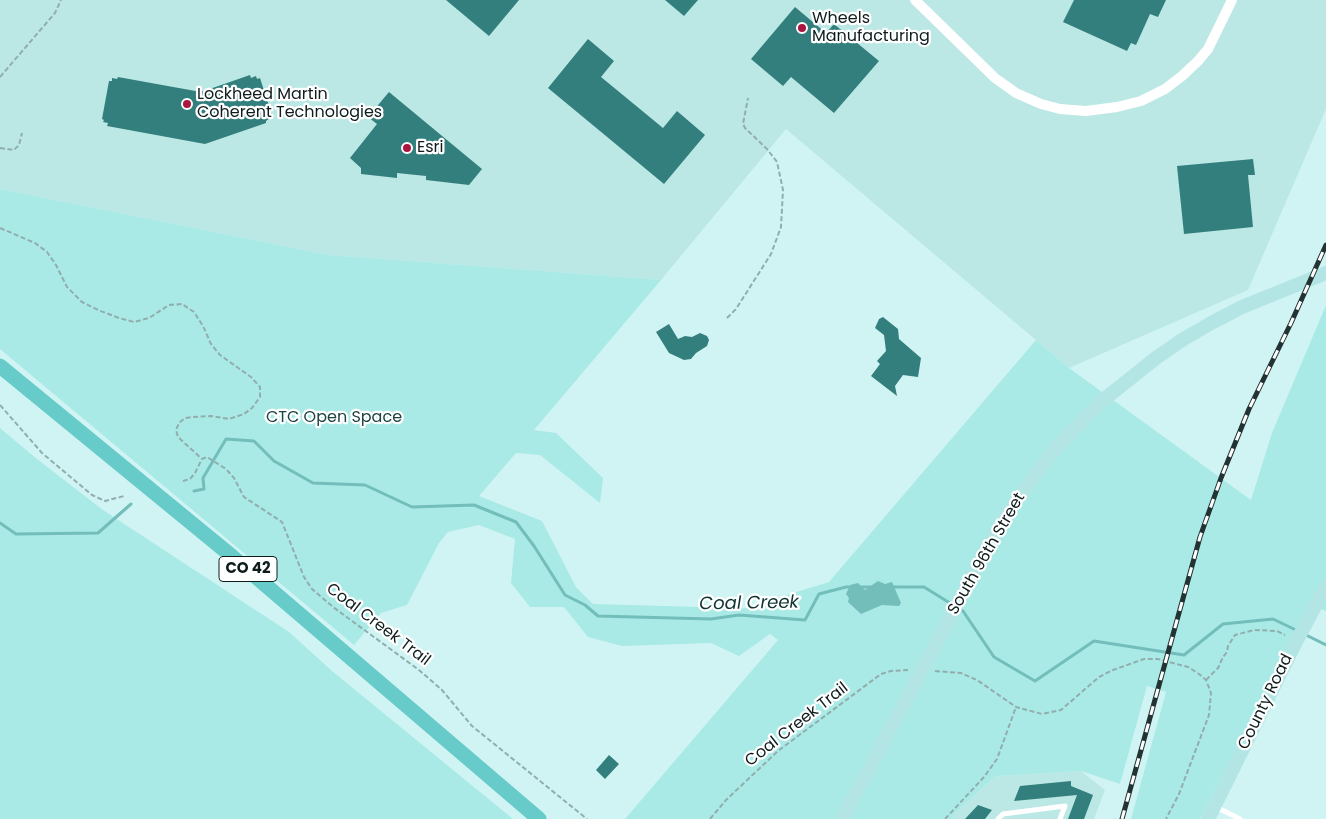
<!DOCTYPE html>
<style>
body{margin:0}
canvas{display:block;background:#d0f4f3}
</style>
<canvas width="1326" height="819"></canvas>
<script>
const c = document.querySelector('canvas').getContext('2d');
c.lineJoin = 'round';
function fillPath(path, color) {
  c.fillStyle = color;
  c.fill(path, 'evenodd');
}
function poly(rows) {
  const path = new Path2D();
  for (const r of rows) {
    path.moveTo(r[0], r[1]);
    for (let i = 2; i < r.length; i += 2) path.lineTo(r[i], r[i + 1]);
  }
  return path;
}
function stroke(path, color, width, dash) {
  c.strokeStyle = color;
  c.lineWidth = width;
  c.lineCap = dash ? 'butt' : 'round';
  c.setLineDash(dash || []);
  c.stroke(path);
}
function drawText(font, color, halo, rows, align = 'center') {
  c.font = font + ' Poppins,sans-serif';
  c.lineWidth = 4.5;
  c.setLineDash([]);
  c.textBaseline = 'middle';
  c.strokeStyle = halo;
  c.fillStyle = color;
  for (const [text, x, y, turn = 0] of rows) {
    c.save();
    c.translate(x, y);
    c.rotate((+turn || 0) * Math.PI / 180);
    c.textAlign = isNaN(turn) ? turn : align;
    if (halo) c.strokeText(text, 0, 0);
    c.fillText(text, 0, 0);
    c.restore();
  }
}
fillPath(poly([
 [0,0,1326,0,1326,109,1248,290,1069,368,786,129,661,280,329,255,0,189],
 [1081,771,1105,790,1094,819,951,819,957,811,996,776]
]), '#bbe8e5');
fillPath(poly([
 [0,189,329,255,661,280,534,430,556,433,603,478,600,503,540,455,516,453,479,496,542,521,576,587,593,604,772,609,777,598,829,582,1036,340,1069,368,1251,500,1272,433,1326,305,1326,611,1309,604,1200,819,1131,819,1166,692,1147,686,1120,784,1081,771,996,776,957,811,951,819,625,819,778,640,770,634,739,656,711,643,622,646,588,637,564,607,530,607,511,583,515,539,479,525,448,532,439,543,407,605,381,613,354,645,0,349],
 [0,428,37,459,103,510,289,632,332,671,513,819,0,819]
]), '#a9eae7');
fillPath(poly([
 [878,581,885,584,892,582,901,603,899,606,882,605,861,614,848,602,849,598,846,594,850,585,858,583,865,590]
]), '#73bdba');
stroke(poly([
 [194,491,204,489,203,478,226,439,254,441,274,461,313,483,365,485,412,507,474,505,516,522,534,546,565,595,585,605,598,616,711,619,739,615,805,620,819,594,846,587,853,587],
 [0,523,16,534,98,533,131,504],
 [859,587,873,587],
 [892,587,924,587,953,605],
 [958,608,963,611,994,657,1035,681,1094,641,1184,655,1223,624,1273,619,1298,631],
 [1304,634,1326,645]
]), '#73bdba', 3);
fillPath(poly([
 [446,0,519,0,489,36],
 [665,0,698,0,684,16],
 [1074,0,1166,0,1158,17,1150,14,1136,45,1131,43,1127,51,1063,22],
 [795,7,826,33,834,24,879,61,834,113,791,77,783,86,751,59],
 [588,39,614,61,601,77,663,128,677,111,705,135,664,184,548,88],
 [250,75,251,78,256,76,257,79,260,78,272,115,269,116,270,118,266,121,266,123,205,144,107,126,108,123,103,122,104,120,102,119,109,81,112,81,112,78,117,79,118,77,201,92],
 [389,92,482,169,469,185,426,180,426,176,397,173,397,178,361,174,361,168,350,158,377,124,368,117],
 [1253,159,1255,175,1248,175,1253,227,1184,234,1177,166],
 [883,317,898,329,899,339,921,358,918,377,903,375,895,386,897,396,871,376,880,364,877,361,886,351,884,335,875,328,879,319],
 [669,324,678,339,685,336,692,337,700,333,707,336,709,340,707,346,696,353,691,359,684,360,669,353,656,332],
 [609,755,619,764,605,779,596,770],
 [1071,781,1071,786,1093,795,1084,819,1068,819,1077,795,1014,801,1020,786],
 [978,805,992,810,985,819,965,819]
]), '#337f7d');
stroke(poly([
 [0,77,55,13,61,0],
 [0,148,14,150,19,145,22,133],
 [0,228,35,243,47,252,56,265,67,287,82,302,98,310,119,318,134,322,149,318,169,305,182,304,194,312,203,326,211,344,220,355,251,377,260,387,260,397,252,408,244,414,229,419,211,416,193,417,185,418,179,423,176,430,178,437,202,459],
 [727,318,736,309,771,254,781,227,783,190,777,162,767,149,745,128,743,124,748,98],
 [0,405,42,453,92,495,105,501,124,496],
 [183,481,190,479,195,473,202,459,207,457,226,469,234,478,244,497,282,522,304,577,312,589,333,607,419,670,442,690,472,726,587,819],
 [935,671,961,673,977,680,1016,707,1042,714,1061,710,1099,677,1113,670,1144,659,1158,659,1169,662,1188,667,1199,674,1206,680,1211,693,1209,715,1179,794,1166,819],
 [1206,680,1218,668,1223,657,1227,652,1228,646,1235,635,1254,630,1277,631,1285,635],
 [710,819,726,800,778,751,881,674,891,671,908,670],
 [945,819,984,777,997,759,1016,707]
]), '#91aead', 2, [5, 2.5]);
stroke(poly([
 [1216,807,1240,819],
 [998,819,1003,814,1065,806,1060,819]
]), '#fff', 5);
stroke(poly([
 [915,0,995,78,1016,93,1041,104,1060,109,1086,111,1117,107,1141,101,1165,89,1182,76,1198,61,1208,49,1232,0]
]), '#fff', 10);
stroke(poly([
 [842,819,996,532,1017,499,1055,449,1102,401,1156,358,1182,340,1213,322,1242,307,1326,273],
 [1208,819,1296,642,1326,586]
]), '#b3e5e4', 14);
stroke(poly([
 [0,366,228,553,539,819]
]), '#67cbca', 15);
const rail = poly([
 [1122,819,1200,537,1221,478,1249,409,1291,323,1326,245]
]);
stroke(rail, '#233232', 5);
stroke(rail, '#fff', 3, [9]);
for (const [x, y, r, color] of [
 [802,28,5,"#ab1640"],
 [187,104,5,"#ab1640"],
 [407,148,5,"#ab1640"]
]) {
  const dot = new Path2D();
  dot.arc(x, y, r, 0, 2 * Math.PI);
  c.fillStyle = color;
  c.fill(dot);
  stroke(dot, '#fff', 2);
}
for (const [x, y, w] of [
 [248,569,58]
]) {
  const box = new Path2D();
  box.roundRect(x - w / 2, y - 12.5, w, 25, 4);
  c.fillStyle = '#fff';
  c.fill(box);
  stroke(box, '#0f1c1c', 1);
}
drawText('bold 15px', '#0f1c1c', null, [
 ["CO 42",248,569]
]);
drawText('16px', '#0f1c1c', '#fff', [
 ["Wheels",812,19],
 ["Manufacturing",812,37],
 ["Lockheed Martin",197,95],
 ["Coherent Technologies",197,113],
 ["Esri",417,148]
], 'left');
drawText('16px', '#1f4342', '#fff', [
 ["CTC Open Space",334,418]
]);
drawText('16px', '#0f1c1c', '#fff', [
 ["South 96th Street",987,554,-60],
 ["Coal Creek Trail",378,625,37],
 ["County Road",1266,702,-64],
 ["Coal Creek Trail",797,725,-38]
]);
drawText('italic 18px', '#0f3433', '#fff', [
 ["Coal Creek",749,604,-1]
]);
</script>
